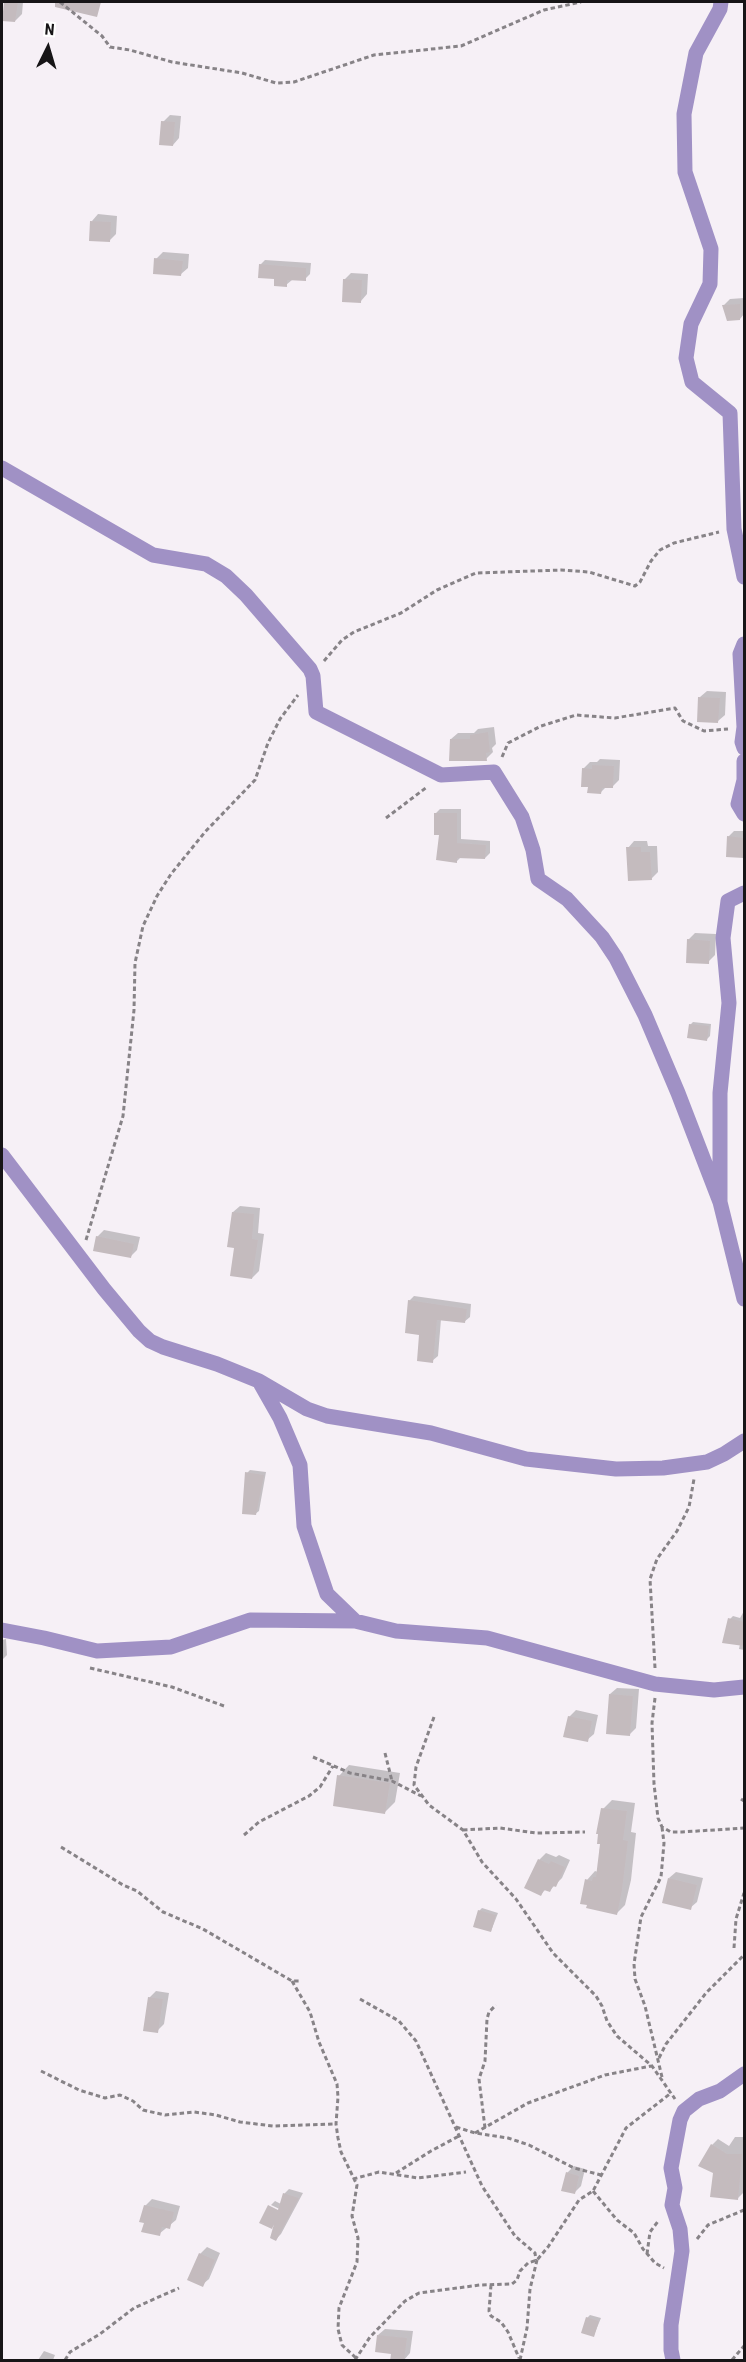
<!DOCTYPE html>
<style>
body{margin:0}
#map{position:relative;width:746px;height:2362px;overflow:hidden;background:#f6f0f6;font-family:"Roboto Condensed",sans-serif}
canvas{display:block}
.frame{position:absolute;inset:0;border:3px solid #171517;pointer-events:none}
.north{position:absolute;left:18px;top:18px;width:60px;height:60px;-webkit-text-stroke:4px #fff;paint-order:stroke;rotate:5deg;font-size:16px;font-weight:700;line-height:24px;text-align:center;color:#171517}
.north::after{content:'';display:block;margin:auto;width:21px;height:27px;background:#171517;clip-path:polygon(50% 0,100% 100%,50% 72%,0 100%)}
</style>
<div id="map">
<canvas width="746" height="2362"></canvas>
<div class="frame"></div>
<div class="north">N</div>
</div>
<script>
const c = document.querySelector('canvas').getContext('2d');
c.lineJoin = 'round';
function fillPath(path, color) {
  c.fillStyle = color;
  c.fill(path, 'evenodd');
}
function poly(rows) {
  const path = new Path2D();
  for (const r of rows) {
    path.moveTo(r[0], r[1]);
    for (let i = 2; i < r.length; i += 2) path.lineTo(r[i], r[i + 1]);
  }
  return path;
}
function stroke(path, color, width, dash) {
  c.strokeStyle = color;
  c.lineWidth = width;
  c.lineCap = dash ? 'butt' : 'round';
  c.setLineDash(dash || []);
  c.stroke(path);
}
fillPath(poly([
 [5,2,23,2,22,14,15,21,3,20],
 [170,115,181,116,179,138,173,145,163,122],
 [98,214,117,216,116,234,110,240,92,221],
 [163,252,189,254,188,268,181,274,156,259],
 [265,260,311,263,310,274,305,279,292,280,286,285,260,265],
 [351,273,368,274,367,294,361,301,344,280],
 [744,298,744,314,740,319,724,305,730,299],
 [707,691,726,692,725,715,718,721,700,697],
 [494,727,496,744,492,748,493,752,486,759,451,739,458,733,474,733,478,729],
 [600,759,620,760,619,780,612,787,606,787,601,792,589,786,583,769,590,762,597,762],
 [440,809,461,809,461,839,490,841,490,853,485,858,461,857,456,862,441,834,435,814],
 [734,831,744,831,744,856,728,856,728,837],
 [634,841,647,841,648,846,657,846,658,872,651,879,628,848],
 [695,933,716,934,715,955,708,962,688,940],
 [693,1022,711,1024,710,1036,707,1039,690,1025],
 [240,1206,260,1208,258,1233,264,1234,259,1271,252,1278,236,1246,233,1212],
 [104,1230,140,1237,137,1250,130,1257,97,1237],
 [414,1296,471,1304,470,1317,464,1322,441,1319,438,1356,432,1361,409,1301],
 [250,1470,266,1472,259,1511,255,1514,247,1473],
 [744,1611,744,1650,739,1649,740,1644,730,1619,733,1616,740,1618],
 [6,1639,7,1655,2,1660,2,1640],
 [617,1688,639,1689,636,1728,629,1735,610,1694],
 [576,1710,598,1715,594,1734,587,1740,569,1717],
 [349,1765,400,1773,395,1802,385,1812,339,1776],
 [612,1800,635,1803,631,1832,636,1833,631,1880,625,1905,616,1914,587,1880,595,1871,598,1872,603,1809],
 [546,1853,556,1857,559,1855,570,1860,562,1878,550,1890,546,1889,541,1894,539,1860],
 [676,1872,703,1878,697,1902,690,1908,669,1878],
 [482,1908,498,1913,491,1931,479,1911],
 [156,1991,169,1993,164,2024,157,2031,149,1998],
 [735,2137,744,2137,744,2192,738,2198,714,2172,712,2145,718,2139,729,2146],
 [574,2166,585,2169,581,2186,574,2193,567,2173],
 [289,2189,303,2193,281,2234,276,2239,276,2222,272,2227,261,2222,286,2212,271,2205,275,2201,281,2204,284,2194],
 [152,2199,180,2206,176,2220,159,2234,146,2222,145,2206],
 [207,2247,220,2253,209,2279,202,2285,200,2254],
 [590,2315,601,2318,594,2335,587,2318],
 [385,2329,413,2331,410,2353,404,2360,392,2352,378,2335],
 [44,2351,55,2355,53,2360,38,2360]
]), '#0003');
fillPath(poly([
 [4,2,18,2,15,22,2,21],
 [55,2,101,2,97,17,55,7],
 [161,121,175,122,173,146,159,145],
 [90,221,111,222,110,242,89,241],
 [154,258,183,261,181,276,153,274],
 [259,264,306,268,306,281,287,280,287,287,274,286,274,279,258,278],
 [343,279,362,280,361,303,342,302],
 [740,304,740,320,727,321,722,305],
 [698,697,720,698,718,723,697,722],
 [488,732,490,752,486,753,487,761,449,761,450,739,470,739,470,735],
 [592,765,614,766,613,788,602,788,601,794,587,793,588,787,581,787,582,768,592,769],
 [434,813,457,813,457,843,486,845,485,859,457,858,457,863,436,860,439,835,434,835],
 [727,836,744,838,744,858,726,857],
 [626,847,641,847,641,852,650,852,652,880,628,881],
 [687,939,710,941,709,964,686,963],
 [689,1024,709,1026,707,1041,687,1038],
 [232,1212,254,1214,252,1239,258,1240,252,1279,230,1276,234,1248,227,1247],
 [96,1236,134,1244,131,1258,93,1251],
 [408,1300,467,1309,465,1323,437,1320,433,1363,417,1361,419,1335,405,1333],
 [245,1472,264,1475,256,1515,242,1514],
 [728,1618,744,1622,744,1646,722,1643],
 [609,1694,633,1696,630,1736,606,1734],
 [568,1716,592,1721,588,1742,563,1737],
 [337,1775,390,1783,385,1814,333,1806],
 [601,1808,627,1811,623,1840,628,1841,622,1890,617,1915,586,1908,587,1905,580,1904,585,1879,592,1881,593,1877,596,1877,600,1844,597,1844,598,1834,596,1834],
 [538,1859,549,1864,551,1861,565,1867,556,1887,553,1886,550,1892,544,1890,541,1896,524,1888],
 [668,1878,697,1885,691,1910,662,1903],
 [478,1910,496,1915,491,1932,473,1927],
 [148,1997,163,1999,158,2033,143,2031],
 [711,2144,727,2154,742,2154,738,2200,710,2197,713,2173,698,2166],
 [566,2172,579,2176,575,2194,561,2191],
 [283,2193,299,2198,276,2241,270,2238,274,2224,272,2229,259,2223,268,2205,278,2210],
 [144,2205,174,2212,170,2229,162,2227,160,2236,141,2232,144,2223,139,2222],
 [199,2253,215,2260,203,2287,187,2280],
 [586,2317,599,2321,594,2337,581,2333],
 [377,2335,407,2338,404,2361,390,2361,391,2354,375,2352]
]), '#c4bbbe');
stroke(poly([
 [60,2,102,36,110,47,130,50,172,62,242,73,276,83,294,82,374,55,461,46,544,10,581,2],
 [324,661,342,640,354,632,401,613,437,590,476,573,561,570,589,572,635,586,640,582,651,561,660,550,674,543,719,532],
 [502,757,508,743,541,726,576,715,615,718,675,708,683,721,704,731,728,729],
 [386,818,427,787],
 [86,1240,123,1116,134,1010,135,963,143,926,157,896,171,874,205,832,255,780,268,743,280,719,298,695],
 [90,1668,172,1687,224,1706],
 [655,1668,650,1579,657,1559,677,1531,689,1507,694,1479],
 [655,1698,652,1723,654,1784,658,1818,662,1827,671,1832,682,1832,744,1828],
 [434,1717,416,1767,414,1785,429,1805,463,1830,482,1862,516,1899,553,1953,596,1996,602,2006,607,2021,617,2036,652,2066,675,2099],
 [385,1753,392,1781],
 [313,1757,350,1773,392,1781,421,1796],
 [741,1799,744,1801],
 [662,1827,664,1843,661,1877,641,1917,634,1964,635,1979,645,2006,662,2077],
 [463,1830,500,1828,536,1833,585,1832],
 [244,1835,259,1822,309,1796,320,1787,333,1766],
 [61,1847,123,1885,137,1891,163,1912,203,1929,292,1981,300,1981],
 [734,1948,736,1919,744,1893],
 [292,1981,310,2012,319,2042,337,2084,338,2097,336,2124,338,2138,341,2152,357,2185,352,2216,358,2238,357,2262,339,2308,338,2329,342,2345,356,2358],
 [360,1999,399,2021,416,2041,482,2186,515,2236,535,2253,536,2260],
 [659,2058,666,2044,706,1993,744,1955],
 [41,2071,79,2090,105,2098,120,2095,133,2101,143,2110,165,2115,194,2112,216,2115,240,2122,273,2126,336,2124],
 [456,2127,475,2133,508,2138,529,2145,574,2168,601,2175],
 [485,2128,479,2079,485,2061,487,2019,489,2012,496,2005],
 [475,2133,528,2103,605,2075,651,2066],
 [396,2173,431,2151,459,2136],
 [353,2179,379,2172,418,2178,466,2172],
 [593,2191,617,2220,634,2233,643,2249,655,2263,664,2268],
 [697,2239,708,2225,744,2210],
 [647,2254,650,2232,659,2220],
 [491,2285,489,2311,491,2316,501,2322,508,2332,519,2358],
 [65,2360,70,2352,100,2334,134,2308,179,2288],
 [355,2360,370,2337,405,2301,419,2293,480,2285,512,2284,517,2280,520,2271,528,2263,537,2260,548,2247,579,2200,593,2191,626,2128,671,2093],
 [520,2360,527,2328,530,2289,537,2260],
 [732,2360,744,2346]
]), '#878387', 3, [4.5, 3]);
stroke(poly([
 [721,2,720,9,696,53,684,114,685,172,711,249,710,284,691,324,686,358,692,382,730,413,734,529,744,577],
 [2,468,153,555,206,564,226,576,246,595,310,669,313,676,316,712,441,775,494,772,522,817,533,850,538,879,567,899,602,937,616,958,645,1015,678,1093,720,1202],
 [744,644,740,654,744,727,742,742,744,748],
 [744,761,744,780,738,804,744,814],
 [744,893,728,901,723,938,729,1003,720,1093,720,1202,744,1299],
 [2,1155,104,1289,139,1331,150,1341,163,1347,217,1364,259,1381,307,1409,327,1416,431,1433,526,1459,616,1469,663,1468,707,1462,724,1454,744,1441],
 [259,1381,280,1418,300,1465,304,1526,327,1594,355,1621,396,1631,487,1638,655,1684,714,1690,744,1687],
 [2,1630,44,1638,97,1651,171,1647,250,1620,355,1621],
 [673,2360,671,2350,671,2325,682,2251,680,2229,672,2205,675,2188,671,2168,680,2120,684,2111,699,2099,720,2091,744,2074]
]), '#a091c5', 15);
</script>
